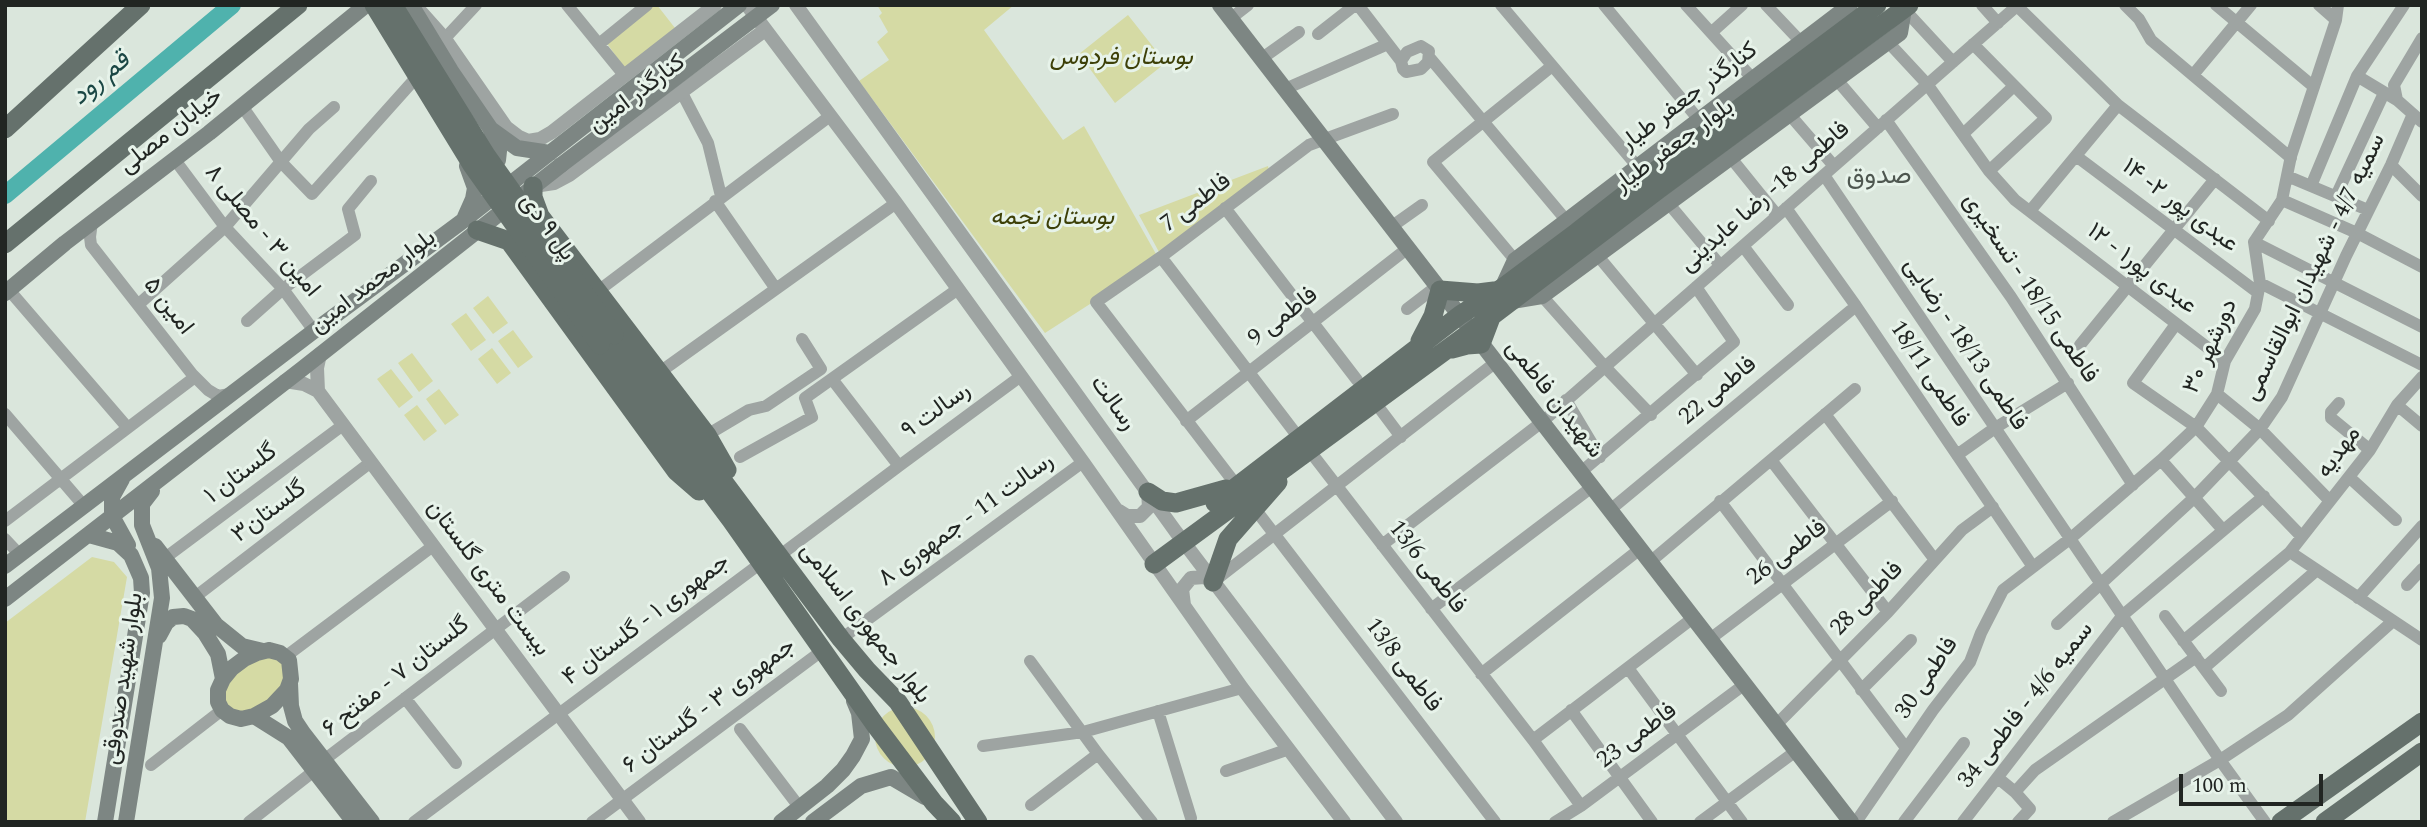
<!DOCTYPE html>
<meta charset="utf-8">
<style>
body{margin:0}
#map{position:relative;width:2427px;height:827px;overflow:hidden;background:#dae6dc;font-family:Spectral,serif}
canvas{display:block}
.frame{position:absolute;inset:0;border:7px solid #212522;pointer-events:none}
.scale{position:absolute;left:2179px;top:774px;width:144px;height:32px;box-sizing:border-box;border:4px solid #212522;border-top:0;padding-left:9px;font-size:21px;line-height:24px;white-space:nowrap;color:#212522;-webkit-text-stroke:5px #e7f3ea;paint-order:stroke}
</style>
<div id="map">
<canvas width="2427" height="827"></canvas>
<div class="frame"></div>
<div class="scale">100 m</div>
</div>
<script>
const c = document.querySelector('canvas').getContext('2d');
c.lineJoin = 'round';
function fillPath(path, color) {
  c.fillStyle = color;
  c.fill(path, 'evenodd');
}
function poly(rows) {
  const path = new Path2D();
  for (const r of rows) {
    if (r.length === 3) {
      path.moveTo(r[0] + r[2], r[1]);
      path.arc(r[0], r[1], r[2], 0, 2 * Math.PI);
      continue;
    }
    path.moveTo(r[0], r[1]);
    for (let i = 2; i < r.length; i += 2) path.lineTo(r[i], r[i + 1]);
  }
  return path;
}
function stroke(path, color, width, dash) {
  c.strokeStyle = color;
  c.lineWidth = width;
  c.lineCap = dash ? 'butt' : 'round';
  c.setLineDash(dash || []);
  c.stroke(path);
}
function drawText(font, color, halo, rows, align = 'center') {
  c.font = font + ' Spectral,Vazirmatn,serif';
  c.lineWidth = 6;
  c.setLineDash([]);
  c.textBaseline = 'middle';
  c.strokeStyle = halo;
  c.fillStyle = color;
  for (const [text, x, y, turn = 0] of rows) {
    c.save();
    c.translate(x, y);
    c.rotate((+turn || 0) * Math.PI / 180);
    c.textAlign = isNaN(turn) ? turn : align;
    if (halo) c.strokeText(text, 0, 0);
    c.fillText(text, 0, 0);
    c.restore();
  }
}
fillPath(poly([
 [653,5,657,5,675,28,625,69,606,42],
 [877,5,1014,5,984,30,1063,140,1084,126,1156,254,1090,304,1045,333,859,81,889,60,877,42,888,32,879,16,882,13],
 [1128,15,1158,53,1156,55,1163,65,1115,103,1079,54],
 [1268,166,1269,170,1159,252,1139,215],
 [488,296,508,323,493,334,473,308],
 [466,313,486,340,471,351,451,324],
 [513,330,533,357,518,368,498,341],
 [492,348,511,373,497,384,478,359],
 [412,353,433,381,419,392,398,363],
 [391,369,413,397,399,408,377,379],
 [439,389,459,415,445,425,426,399],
 [417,405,437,431,424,441,404,415],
 [92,557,114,562,127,577,85,822,5,822,5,623],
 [261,655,287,663,283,688,257,710,231,713,221,692,229,678],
 [905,737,30]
]), '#d5daa4');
stroke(poly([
 [5,195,232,5]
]), '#4fb2ad', 18);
stroke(poly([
 [567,5,624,75],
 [1358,5,1401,61],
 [1501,5,1637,166],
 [1604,5,1699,120],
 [1686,5,1753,79],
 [1766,5,1801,42],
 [1982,5,1998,23],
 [2125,5,2139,19,2151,40,2291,158],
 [2216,5,2314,87],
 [2319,5,2336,20],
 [2017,6,2118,105,2269,221],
 [1904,9,1953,62],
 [1230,19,1248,5],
 [1712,32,1742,5],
 [449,34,476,5],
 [1318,34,1355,5],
 [1888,42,1927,84,1989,171,2015,200,2225,361],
 [599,44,647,5],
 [1973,44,2046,118,1989,171],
 [1421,46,1429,51,1428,62,1421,69,1406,72,1403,69,1401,61,1407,52,1421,46],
 [1430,58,1566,220],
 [1261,59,1299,32],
 [2193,75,2251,5],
 [2357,76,2397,100,2422,122],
 [1837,80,1878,128],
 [1285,89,1388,44],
 [681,91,708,143,721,196],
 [2397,100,2394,85,2422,38],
 [242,106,281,162,312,194,414,80],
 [1790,115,1834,166],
 [1886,120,2011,297,2133,485],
 [1963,134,2014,86],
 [2076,156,2257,292],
 [1731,158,1777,215],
 [175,160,225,227,283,289,314,331],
 [2391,165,2422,196],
 [1824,175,2220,760,2265,822],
 [2287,176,2368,210],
 [2311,186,2357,76,2404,5],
 [2336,196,2384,93],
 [2282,200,2357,233,2422,267],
 [715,201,776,289],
 [1669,204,1720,265],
 [1225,208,1357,380],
 [1786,208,1856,306,2033,567],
 [2030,211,2118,105],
 [92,222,90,237,91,245,192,374,208,390,218,396,230,394],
 [1391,227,1422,205],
 [2254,242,2422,327],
 [1743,246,1788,305],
 [1598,256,1697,375],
 [1161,257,1299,438],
 [1515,260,1433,162,1552,66],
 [2260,283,2422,365],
 [9,290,127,427],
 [598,291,830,116],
 [1542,296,1605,367,1651,415],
 [139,304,225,227,309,129,334,107],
 [1407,309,1437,286],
 [247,321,283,289,355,235,348,209,371,181],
 [2176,324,2133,383,2196,427,2302,537],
 [2080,345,2215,179],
 [660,372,896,203],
 [832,379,899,466,1021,376],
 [2217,394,2260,429,2330,501],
 [1566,400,1600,457],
 [2339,403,2331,412,2331,418,2370,450],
 [1377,405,1401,437],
 [2397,405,2422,426],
 [5,414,84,506],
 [1825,414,1935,560],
 [1186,421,1408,248],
 [707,435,749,410,766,406,821,369,802,339],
 [1309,450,1533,740,1581,806],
 [1957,455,1995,428,2068,383],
 [740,457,812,417,805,398,958,289],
 [1771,460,1888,612],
 [2161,460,2223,530],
 [1581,472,1734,342,1696,287],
 [2349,477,2396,520],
 [1237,486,1096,302,1161,257,1309,145,1393,114],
 [1720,501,1906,748],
 [1252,505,1495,822],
 [1610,510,1856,306],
 [5,521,195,377],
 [5,539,20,555],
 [1382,545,1542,422,2018,5],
 [2290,552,2422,640],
 [779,556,899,466],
 [165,558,343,425],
 [1650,562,1855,389],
 [1213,582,1496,362],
 [2407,585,2422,569],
 [195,597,371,462],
 [2358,598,2422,526],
 [1431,609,1592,487],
 [2165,616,2221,691],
 [2057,624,2195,497,2260,429,2282,397,2346,256,2391,165,2413,114],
 [841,639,1083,462],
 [1710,639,1892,501],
 [2183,641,2290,552,2370,450,2397,405,2422,377],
 [285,657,433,546],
 [1030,661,1098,754,1152,822],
 [1628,668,1742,822],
 [2204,668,2317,570],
 [1481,674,1640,549],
 [1861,690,1911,640],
 [405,698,456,763],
 [1571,710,1652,822],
 [1158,711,1191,818],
 [1776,725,1888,612,1962,530,1993,507],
 [740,729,800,808],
 [1533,740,1693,618],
 [983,746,1083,732,1242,688],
 [324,760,564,577],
 [151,765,222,710],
 [1226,771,1289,749],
 [1998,778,2015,792,2030,809,2018,822],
 [2015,792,2035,770,2196,657],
 [1031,805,1098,754],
 [249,822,314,771],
 [414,822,761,563],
 [592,822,823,650],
 [1555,822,1581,806,1745,684],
 [1700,822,1796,751],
 [1856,822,1933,710,1970,662,1981,633,2003,590,2071,538,2161,460,2196,427,2217,394,2225,361,2255,309,2260,283,2254,242,2282,200,2291,156,2336,20,2338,5],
 [1904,822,1964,743],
 [1963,822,2123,615,2264,496],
 [2113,822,2220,760,2288,715,2393,621]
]), '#9ea4a2', 12);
stroke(poly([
 [747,5,896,203,1083,462,1242,688,1344,822],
 [796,5,1176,532,1396,822],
 [420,11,445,39,506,127,519,137,528,141,540,139,552,132,715,5],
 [534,186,554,183,569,175,765,30],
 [285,381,304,384,318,391,639,822],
 [318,391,317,368,320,354],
 [1119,511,1127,516,1140,516,1149,507,1148,492],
 [1184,605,1182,589,1191,578,1204,577,1212,581]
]), '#9ea4a2', 14);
stroke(poly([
 [411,5,451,71,490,128,499,151,498,160,493,167,486,171],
 [1220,5,1851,822],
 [492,130,517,148,550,153],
 [465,217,473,199,475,188,467,166],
 [1502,288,1515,260,1850,5],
 [5,293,65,243,209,133,366,5],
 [1512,301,1542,296,1900,33,1904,9],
 [122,479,112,497,112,516,128,545],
 [89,535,118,543,131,555,141,578,142,593,105,822],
 [155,546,216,625,242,646,263,651],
 [5,566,314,331,464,220,739,5],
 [5,599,302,369,561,165],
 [159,636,166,623,173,617,184,616,192,619,205,633,218,654,223,679],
 [269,650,280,653,289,660,291,679,287,690,272,706,254,716,241,719,230,716,222,710,218,702,218,690,223,679,232,668,244,659,257,653,269,650],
 [290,683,291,706,295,721,303,733,372,822],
 [254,716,289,738,354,822],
 [126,822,162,598,159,568,142,525,142,504,152,491],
 [781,822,827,786,843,770,853,756,862,739,859,713,854,701],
 [813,822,861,786,891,777,925,797]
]), '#7d8683', 16);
stroke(poly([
 [5,129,141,5],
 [533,186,533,197,540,216,707,435,727,470],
 [477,230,509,241,676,471,699,491],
 [5,244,298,5],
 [614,335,841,639,867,670,898,702,978,822],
 [1420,341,1433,316,1440,290,1478,293,1494,291],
 [600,345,731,520,876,726,934,803,952,822],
 [1452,349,1467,345,1481,344,1492,315],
 [1148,492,1162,501,1176,503,1226,489],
 [1215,503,1460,315,1502,288,1577,232,1646,178,1877,5],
 [1154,564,1472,331,1658,190,1909,5],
 [1213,582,1228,539,1278,482],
 [2281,822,2422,722],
 [2325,822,2422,752]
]), '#65716c', 19);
stroke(poly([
 [561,165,772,5]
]), '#7d8683', 16);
stroke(poly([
 [374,5,472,165,600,345],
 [393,5,486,155,614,335]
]), '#65716c', 19);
drawText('italic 24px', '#3d4008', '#e7f3ea', [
 ["بوستان فردوس",1121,59],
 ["بوستان نجمه",1052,219]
]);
drawText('24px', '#212522', '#e7f3ea', [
 ["کنارگذر امین",638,95,-37],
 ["کنارگذر جعفر طیار",1690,98,-37],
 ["خیابان مصلی",172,132,-38],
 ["بلوار جعفر طیار",1675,147,-36],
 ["فاطمی 18- رضا عابدینی",1766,198,-41],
 ["فاطمی 7",1197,204,-37],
 ["عبدی پور ۲- ۱۴",2179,207,37],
 ["پل ۹ دی",546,228,54],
 ["امین ۳ - مصلی ۸",261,232,50],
 ["سمیه 4/7 - شهیدان ابوالقاسمی",2316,268,-64],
 ["عبدی پور۱ - ۱۲",2141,270,38],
 ["بلوار محمد امین",374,283,-38],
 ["فاطمی 18/15 - تسخیری",2029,289,56],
 ["امین ۵",167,307,52],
 ["فاطمی 9",1284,318,-38],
 ["فاطمی 18/13 - رضایی",1964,345,56],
 ["دورشهر ۳۰",2212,347,-66],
 ["فاطمی 18/11",1928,375,56],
 ["فاطمی 22",1719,392,-40],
 ["شهیدان فاطمی",1553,400,52],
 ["رسالت",1112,404,54],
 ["رسالت ۹",937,412,-36],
 ["مهدیه",2340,453,-54],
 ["گلستان ۱",242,475,-37],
 ["گلستان۳",270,513,-37],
 ["رسالت 11 - جمهوری ۸",967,521,-36],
 ["فاطمی 26",1788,554,-37],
 ["فاطمی 13/6",1426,568,52],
 ["بیست متری گلستان",487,579,53],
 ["فاطمی 28",1868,600,-46],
 ["جمهوری ۱ - گلستان ۴",647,621,-37],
 ["بلوار جمهوری اسلامی",864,624,52],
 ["فاطمی 13/8",1402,666,53],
 ["گلستان ۷ - مفتح ۶",397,678,-38],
 ["بلوار شهید صدوقی",125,679,-82],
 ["فاطمی 30",1928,679,-56],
 ["سمیه 4/6 - فاطمی 34",2027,706,-52],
 ["جمهوری ۳ - گلستان ۶",710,707,-37],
 ["فاطمی 23",1638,737,-37]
]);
drawText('italic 26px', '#1b4745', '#e7f3ea', [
 ["قم رود",102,80,-40]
]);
drawText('26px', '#4e5750', '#e7f3ea', [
 ["صدوق",1879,178]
]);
</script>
